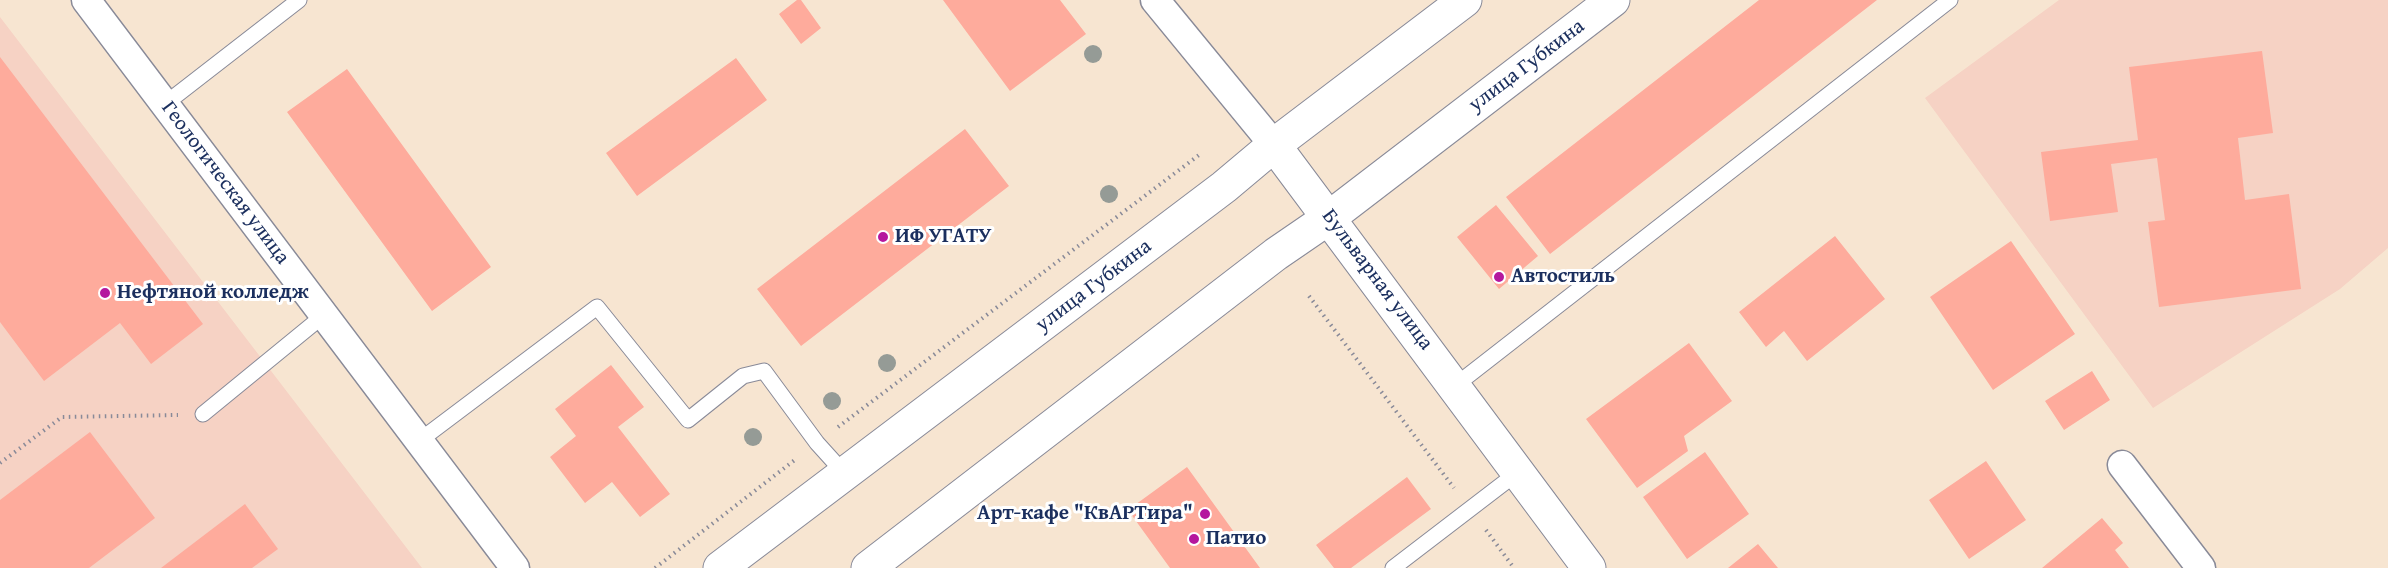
<!DOCTYPE html>
<meta charset="utf-8">
<style>
body{margin:0}
canvas{display:block;background:#f7e5d1}
</style>
<canvas width="2388" height="568"></canvas>
<script>
const c = document.querySelector('canvas').getContext('2d');
c.lineJoin = 'round';
function fillPath(path, color) {
  c.fillStyle = color;
  c.fill(path, 'evenodd');
}
function poly(rows) {
  const path = new Path2D();
  for (const r of rows) {
    path.moveTo(r[0], r[1]);
    for (let i = 2; i < r.length; i += 2) path.lineTo(r[i], r[i + 1]);
  }
  return path;
}
function stroke(path, color, width, dash) {
  c.strokeStyle = color;
  c.lineWidth = width;
  c.lineCap = dash ? 'butt' : 'round';
  c.setLineDash(dash || []);
  c.stroke(path);
}
function drawText(font, color, halo, rows, align = 'center') {
  c.font = font + ' "Gentium Book Plus",serif';
  c.lineWidth = 6;
  c.setLineDash([]);
  c.textBaseline = 'middle';
  c.strokeStyle = halo;
  c.fillStyle = color;
  for (const [text, x, y, turn = 0] of rows) {
    c.save();
    c.translate(x, y);
    c.rotate((+turn || 0) * Math.PI / 180);
    c.textAlign = isNaN(turn) ? turn : align;
    if (halo) c.strokeText(text, 0, 0);
    c.fillText(text, 0, 0);
    c.restore();
  }
}
fillPath(poly([
 [2059,0,2388,0,2388,248,2340,289,2153,408,1925,98],
 [0,17,422,568,0,568]
]), '#f6d2c4');
fillPath(poly([
 [797,0,801,0,821,28,801,44,779,14],
 [943,0,1060,0,1086,34,1010,91],
 [1759,0,1877,0,1550,254,1506,197],
 [2262,51,2273,133,2238,138,2245,200,2289,194,2301,289,2159,307,2148,222,2165,220,2157,158,2111,164,2118,212,2050,221,2041,152,2138,140,2129,67],
 [0,57,203,324,151,364,120,323,44,381,0,322],
 [736,58,767,100,637,196,606,153],
 [347,69,491,267,432,311,287,112],
 [965,129,1009,186,801,346,757,289],
 [1496,205,1538,256,1499,289,1457,237],
 [1835,236,1885,299,1807,361,1784,331,1766,347,1739,312],
 [2011,241,2075,334,1993,390,1930,297],
 [1689,343,1732,401,1684,436,1688,451,1637,488,1586,419],
 [611,365,644,407,618,427,670,494,640,517,612,482,585,503,550,457,576,436,555,409],
 [2092,371,2110,400,2064,430,2045,401],
 [90,432,155,518,89,568,0,568,0,500],
 [1705,452,1749,514,1687,559,1643,497],
 [1986,461,2026,520,1969,559,1929,500],
 [1187,467,1260,568,1170,568,1128,510],
 [1407,477,1431,509,1351,568,1334,568,1316,545],
 [245,504,278,549,252,568,161,568],
 [2102,518,2123,543,2115,550,2129,568,2042,568],
 [1758,544,1778,568,1728,568]
]), '#feab9c');
const service = poly([
 [165,104,299,0],
 [1456,385,1950,0],
 [203,414,324,315],
 [419,441,597,307,688,420,743,376,764,371,817,443,845,474],
 [1393,568,1517,473]
]);
const minor = poly([
 [86,0,515,568],
 [1155,0,1274,145],
 [2122,465,2201,568]
]);
const tertiary = poly([
 [1274,145,1465,0],
 [1330,217,1613,0]
]);
const secondary = poly([
 [720,568,1224,187,1274,145,1589,568],
 [868,568,1276,254,1330,217]
]);
stroke(service, '#898a98', 17);
stroke(minor, '#898a98', 31);
stroke(tertiary, '#898a98', 35);
stroke(secondary, '#898a98', 35);
stroke(poly([
 [1309,296,1454,488],
 [838,427,1199,155],
 [0,463,62,417,178,415],
 [1486,530,1514,568],
 [655,568,796,459]
]), '#898a98', 4, [1.5, 4.5]);
stroke(service, '#fff', 15);
stroke(minor, '#fff', 28);
stroke(tertiary, '#fff', 33);
stroke(secondary, '#fff', 33);
c.fillStyle = '#959b96';
for (const [x, y] of [
 [1093,54],
 [1109,194],
 [887,363],
 [832,401],
 [753,437]
]) {
  c.beginPath();
  c.arc(x, y, 9, 0, 2 * Math.PI);
  c.fill();
}
for (const [x, y, r, color] of [
 [883,237,6,"#b5179e"],
 [1499,277,6,"#b5179e"],
 [105,293,6,"#b5179e"],
 [1205,514,6,"#b5179e"],
 [1194,539,6,"#b5179e"]
]) {
  const dot = new Path2D();
  dot.arc(x, y, r, 0, 2 * Math.PI);
  c.fillStyle = color;
  c.fill(dot);
  stroke(dot, '#fff', 2);
}
drawText('21px', '#1b2f5e', '#fff', [
 ["улица Губкина",1527,66,-37],
 ["Геологическая улица",225,183,53],
 ["Бульварная улица",1377,280,53],
 ["улица Губкина",1094,286,-37]
]);
drawText('bold 21px', '#1b2f5e', '#fff', [
 ["ИФ УГАТУ",895,237],
 ["Автостиль",1511,277],
 ["Нефтяной колледж",117,293],
 ["Арт-кафе \"КвАРТира\"",1193,514,"right"],
 ["Патио",1206,539]
], 'left');
</script>
